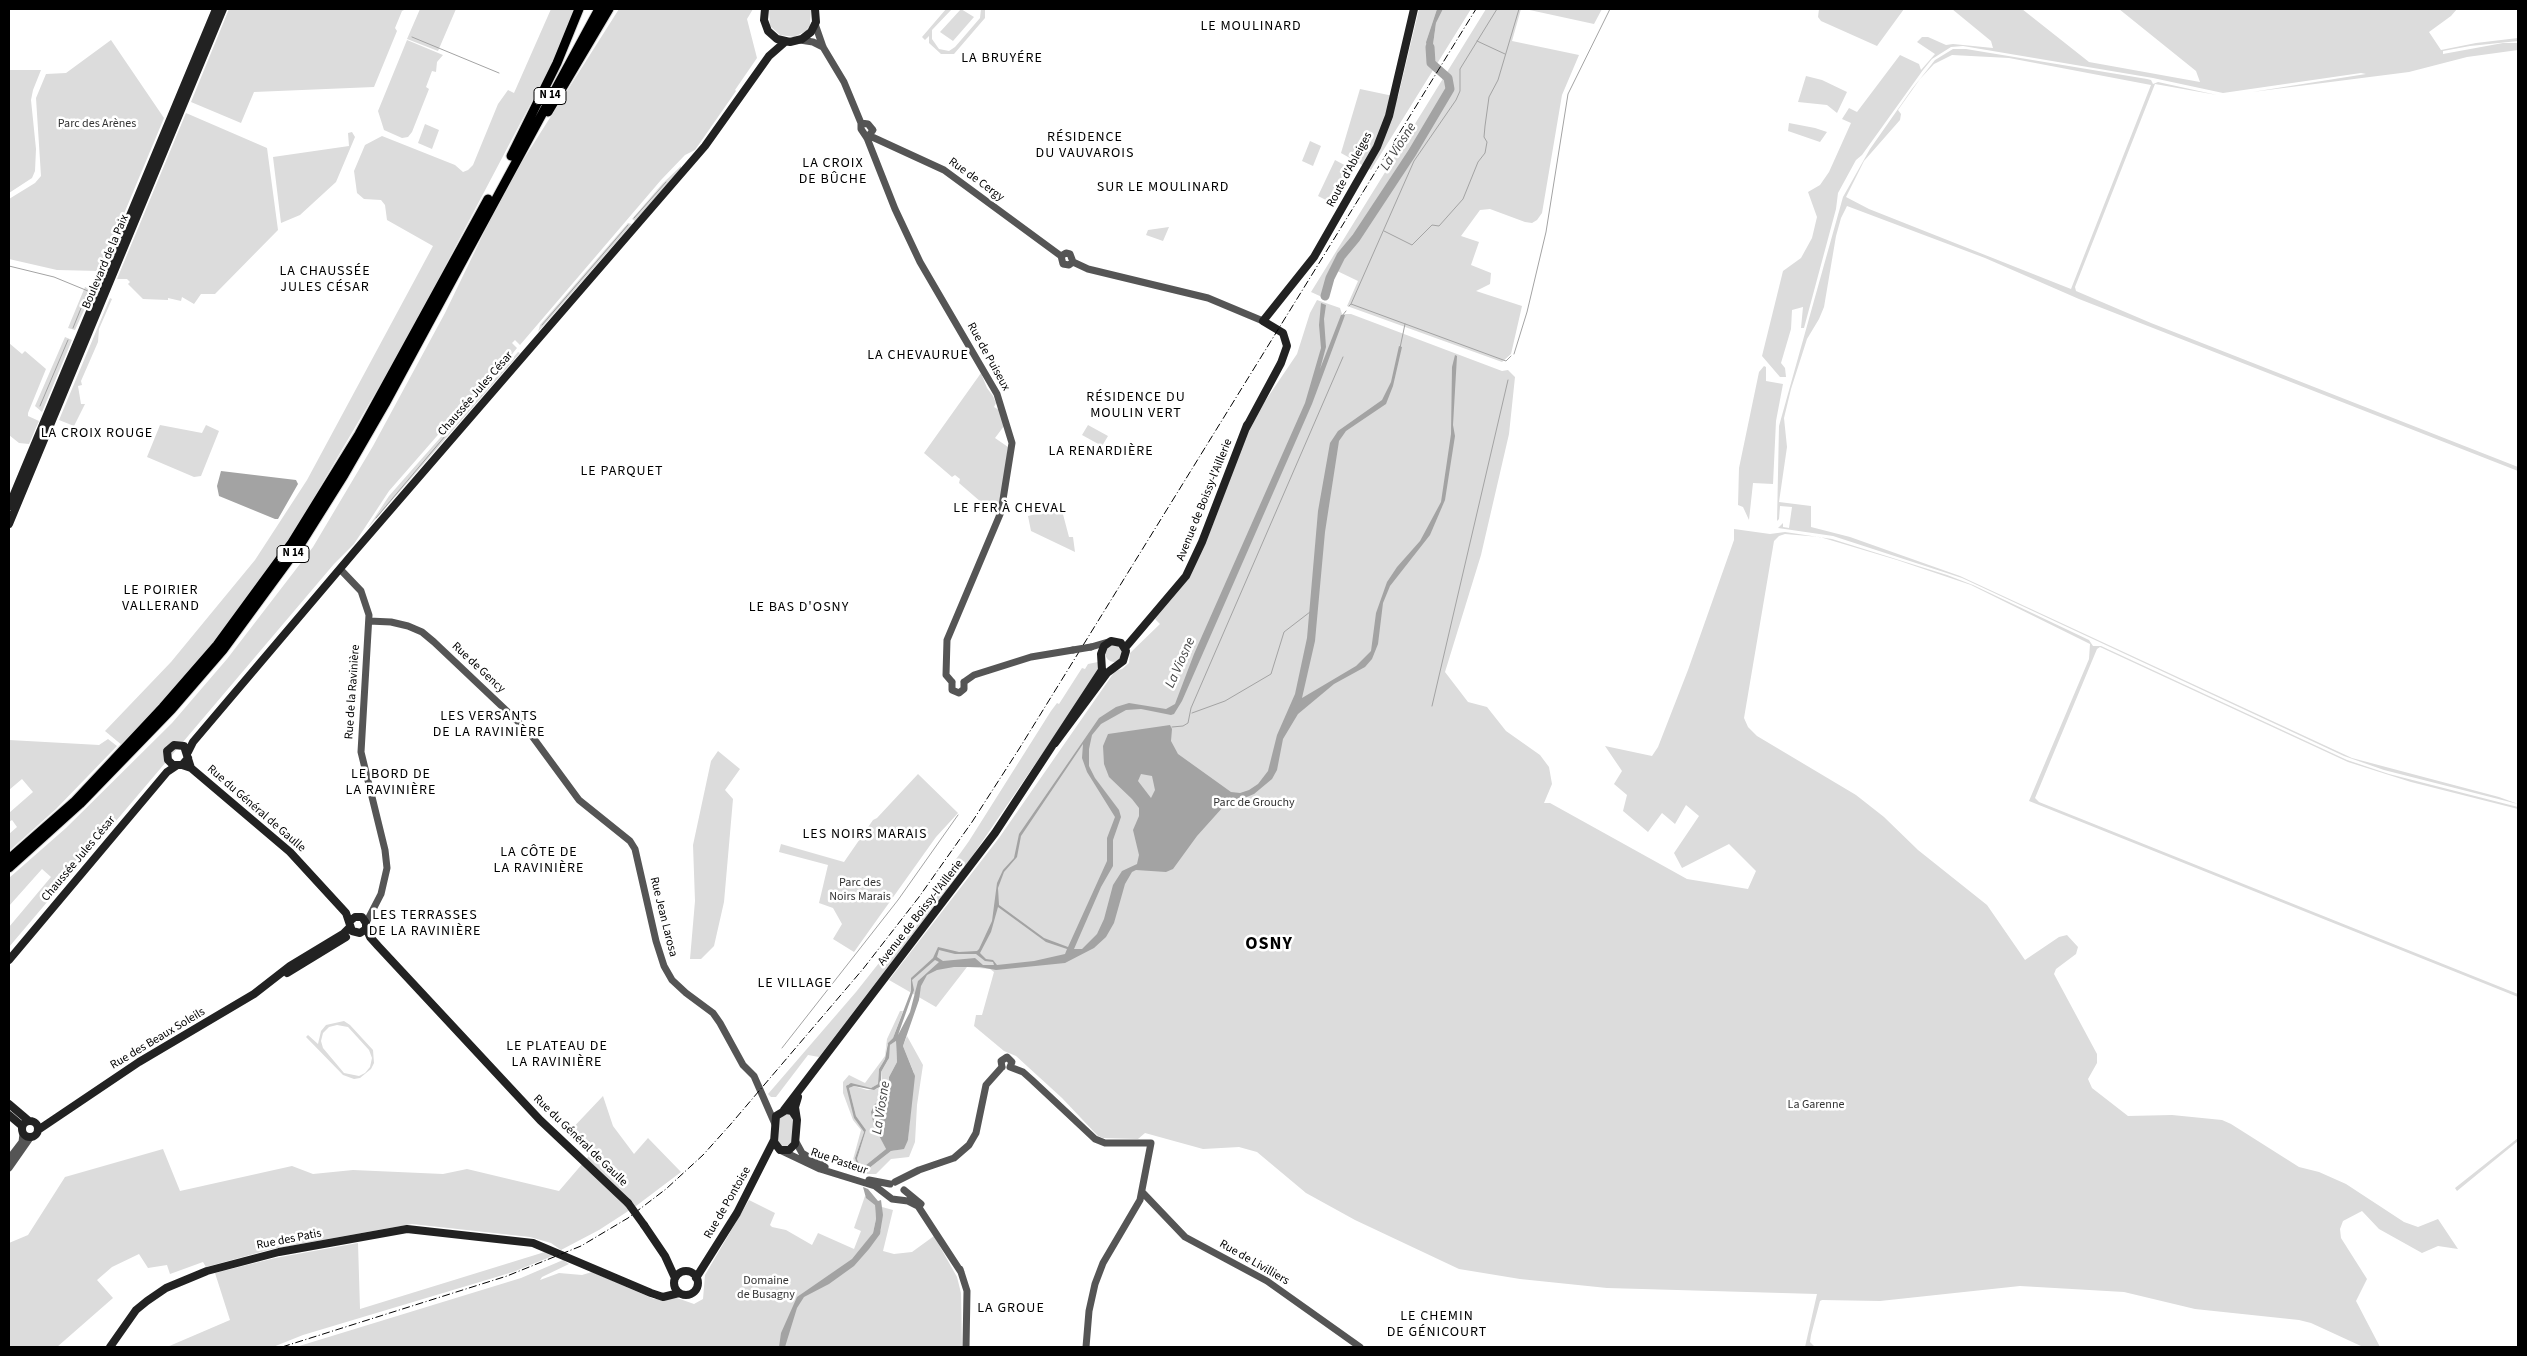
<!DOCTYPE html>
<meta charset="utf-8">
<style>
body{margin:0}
#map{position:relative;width:2527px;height:1356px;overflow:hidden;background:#fff;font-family:"Source Sans 3",sans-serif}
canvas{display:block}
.frame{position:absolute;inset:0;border:10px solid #000;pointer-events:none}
</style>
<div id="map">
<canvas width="2527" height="1356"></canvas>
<div class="frame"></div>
</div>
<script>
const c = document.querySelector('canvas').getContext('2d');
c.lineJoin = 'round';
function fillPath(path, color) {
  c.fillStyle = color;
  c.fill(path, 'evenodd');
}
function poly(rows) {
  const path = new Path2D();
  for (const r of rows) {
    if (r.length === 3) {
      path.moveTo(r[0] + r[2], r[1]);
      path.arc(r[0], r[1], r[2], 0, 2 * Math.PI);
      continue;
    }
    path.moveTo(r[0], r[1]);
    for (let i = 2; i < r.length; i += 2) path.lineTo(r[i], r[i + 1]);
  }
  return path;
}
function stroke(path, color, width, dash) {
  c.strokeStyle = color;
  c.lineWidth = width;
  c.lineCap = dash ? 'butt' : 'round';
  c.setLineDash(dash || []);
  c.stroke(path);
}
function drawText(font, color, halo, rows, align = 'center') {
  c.font = font + ' "Source Sans 3",sans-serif';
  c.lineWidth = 5;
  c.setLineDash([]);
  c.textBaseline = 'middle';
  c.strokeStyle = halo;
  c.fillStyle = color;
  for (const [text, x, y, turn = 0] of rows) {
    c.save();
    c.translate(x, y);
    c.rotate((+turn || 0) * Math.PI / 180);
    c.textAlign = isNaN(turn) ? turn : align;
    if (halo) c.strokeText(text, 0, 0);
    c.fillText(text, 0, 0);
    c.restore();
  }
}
fillPath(poly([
 [229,9,406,9,402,11,395,28,397,31,374,87,254,92,241,123,191,102],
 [420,9,456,9,438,51,407,39],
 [551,9,575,9,561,46,403,346,294,531,248,599,207,650,123,746,105,731,171,662,255,560,307,480,433,246,387,220,385,205,381,200,364,199,357,193,354,171,365,145,382,136,455,165,463,172,468,170,473,165,498,104,508,90,514,93],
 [619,9,753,9,747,19,757,58,735,90,736,91,695,150,685,155,661,180,520,345,515,340,512,343,517,348,501,368,498,366,389,491,354,544,334,564,9,947,9,927,51,877,42,869,9,906,9,878,66,828,172,723,227,659,313,547,373,446,445,313,506,187],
 [769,9,811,9,810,25,806,31,794,37,780,35,770,26],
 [946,9,952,9,932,30,932,39,939,49,949,51,955,47,980,18,981,9,985,9,985,18,954,54,941,54,929,43,929,36,925,40,922,37],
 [961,9,974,17,953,41,940,32],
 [1419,9,1437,9,1426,42,1428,60,1432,52,1436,23,1443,9,1471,9,1371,170,1341,153,1360,89,1398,97],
 [1486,9,1521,9,1512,41,1579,55,1562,95,1542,213,1537,220,1532,223,1525,222,1490,209,1480,210,1461,236,1479,242,1471,265,1491,273,1490,284,1476,291,1522,306,1511,354,1502,362,1347,306,1358,281,1333,269,1322,297,1311,292],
 [1525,9,1602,9,1594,24],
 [1819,9,1904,9,1877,46,1821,21,1818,17],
 [1952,9,2022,9,2089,62,2200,82,2196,71,2119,9,2457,9,2451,16,2429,32,2441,50,2476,43,2518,38,2518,41,2470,46,2443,51,2443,54,2503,43,2518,43,2518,50,2467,57,2409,72,2252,92,2366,74,2361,73,2223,93,2153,78,1963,46,1951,47,1932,59,1923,70,1862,155,1856,160,1838,193,1836,209,1804,328,1801,328,1803,307,1792,310,1791,329,1781,363,1785,368,1786,377,1780,377,1762,356,1783,271,1801,258,1812,238,1817,217,1808,192,1820,185,1829,172,1851,123,1842,119,1849,108,1857,112,1900,55,1919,64,1921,70,1935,54,1917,42,1922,37,1928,37,1946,45,1953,44,1993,48,1991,41],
 [111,40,164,118,100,271,57,270,9,259,9,199,35,183,41,176,36,98,46,74,66,73],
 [407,40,443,55,437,62,436,72,432,71,426,87,429,89,412,132,408,137,402,138,384,130,378,111],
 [1953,49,1966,49,2147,79,2151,80,2153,84,2158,82,2217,95,2155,84,2075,287,2076,291,2151,323,2518,467,2518,471,2079,299,1985,258,1847,206,1841,218,1836,236,1824,307,1819,319,1807,339,1791,389,1784,418,1787,447,1779,502,1811,506,1811,527,1850,537,1960,576,2352,758,2499,797,2518,804,2384,770,2344,756,1962,578,1833,536,1778,528,1783,523,1783,527,1789,528,1792,507,1780,506,1779,519,1777,521,1779,426,1843,197,1870,149,1912,89,1935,60],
 [1952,55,2009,58,2151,85,2071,289,1869,209,1846,197,1864,161,1900,120,1901,114,1898,110,1920,79,1934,64],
 [9,70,41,70,33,90,31,100,36,149,35,171,32,178,9,193],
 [1806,76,1822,80,1847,92,1837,113,1827,105,1798,102],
 [186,113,267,148,278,230,215,294,201,294,194,304,182,297,181,301,168,298,168,300,143,299,128,284,130,282,127,279,117,279],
 [1789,123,1815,128,1827,132,1820,142,1788,131],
 [425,124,439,130,432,149,418,143],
 [352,132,355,137,336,182,300,215,281,223,273,157,349,146,348,133],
 [1310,141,1321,146,1313,166,1302,161],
 [1335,160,1350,168,1332,203,1318,196],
 [681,166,681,169,635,221,632,219,663,183],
 [628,223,632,224,538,332,540,325],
 [1169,227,1163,241,1146,235,1148,230],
 [85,287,93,290,75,330,68,328],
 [110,298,112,299,99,329,98,342,81,381,82,385,78,386,81,404,85,404,74,426,59,420],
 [1317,300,1340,308,1342,314,1351,314,1502,371,1508,370,1515,377,1509,434,1481,555,1445,672,1468,702,1487,707,1506,731,1540,755,1549,767,1552,784,1544,803,1550,803,1687,879,1748,889,1756,871,1729,844,1682,868,1674,853,1699,816,1686,805,1675,824,1662,813,1648,832,1623,811,1627,795,1614,784,1622,771,1605,746,1652,756,1658,747,1688,670,1734,540,1734,529,1770,534,1785,532,1832,539,1947,575,1973,585,2089,640,2093,646,2101,646,2347,760,2389,774,2518,807,2518,809,2411,782,2348,762,2100,647,2097,649,2035,798,2039,802,2518,994,2518,997,2029,801,2089,659,2090,644,1971,585,1897,560,1820,537,1785,534,1779,536,1774,541,1744,718,1748,727,1757,736,1856,795,1884,817,1918,850,1987,905,2025,960,2059,937,2067,935,2078,947,2076,954,2056,969,2054,974,2097,1054,2097,1063,2088,1079,2092,1088,2128,1116,2172,1115,2222,1120,2231,1124,2299,1167,2319,1172,2346,1184,2404,1222,2418,1227,2438,1219,2458,1249,2438,1246,2422,1253,2379,1229,2362,1211,2343,1221,2340,1229,2341,1238,2367,1279,2356,1301,2380,1347,2361,1346,2311,1323,2299,1320,2195,1309,2124,1292,2020,1286,1880,1301,1822,1300,1820,1301,1811,1335,1810,1342,1815,1347,1805,1347,1817,1294,1607,1288,1520,1279,1459,1269,1355,1220,1306,1193,1257,1152,1239,1147,1203,1149,1145,1133,1138,1139,1103,1138,1098,1136,1062,1098,1016,1056,1004,1051,974,1026,976,1015,982,1015,994,972,990,969,967,967,936,1007,889,980,999,838,1115,671,1122,669,1129,663,1130,653,1160,624,1155,619,1185,583,1207,540,1246,437,1255,416,1297,354,1310,313],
 [65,337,72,340,42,412,35,406],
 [9,343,22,354,25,351,46,369,28,413,28,416,39,421,29,444,19,443,9,435],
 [518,352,520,353,367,529,389,496,461,414,469,409],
 [1764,366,1766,367,1766,381,1783,384,1776,421,1773,484,1753,483,1749,520,1743,507,1738,505,1739,468,1759,372],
 [981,373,987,388,993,396,996,403,994,407,999,410,1004,426,995,438,1008,447,1001,502,996,515,959,483,960,479,955,475,952,477,924,453],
 [160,425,202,433,206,425,219,431,201,476,194,477,147,457],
 [1088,425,1108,436,1102,446,1082,435],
 [1060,503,1069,537,1073,537,1075,552,1031,531,1028,516,1052,510,1051,506],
 [1114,653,9],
 [1098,662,1100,669,971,858,819,1057,808,1055,776,1097,771,1097,768,1094,856,992,909,925,969,841,1051,711,1057,703,1059,704,1082,668,1085,669,1088,664],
 [108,739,117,746,56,809,9,851,9,834,17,827,12,820,9,822,9,813,33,792,22,779,9,790,9,740,99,745],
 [718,751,740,769,725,790,733,799,724,902,714,946,701,959,690,959,695,901,693,845,711,761],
 [918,774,958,813,936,837,854,952,833,939,842,924,833,908,819,903,828,865,779,852,781,844,844,862,873,820,877,818],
 [900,1011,903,1011,893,1038,887,1045,885,1059,879,1069,878,1084,871,1088,848,1084,855,1119,864,1132,855,1158,859,1173,851,1167,861,1130,853,1120,843,1093,843,1082,849,1075,865,1083,885,1056,887,1039],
 [344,1021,350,1025,373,1050,374,1063,371,1069,360,1078,354,1079,343,1075,306,1037,308,1035,318,1044,321,1031,326,1025],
 [337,1025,348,1027,369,1050,372,1058,370,1067,365,1073,359,1076,344,1073,323,1048,321,1041,323,1033,329,1027],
 [907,1036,923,1065,917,1105,915,1142,909,1157,891,1159,876,1174,865,1174,868,1169,891,1151,897,1150,908,1140,914,1073,903,1046],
 [896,1041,897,1062,889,1077,889,1090,875,1104,882,1141,886,1149,861,1169,857,1159,866,1130,856,1116,849,1088,854,1086,867,1090,877,1089,882,1082,881,1072,888,1060,890,1045],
 [603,1096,613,1126,634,1154,648,1138,681,1172,636,1206,599,1230,561,1250,551,1243,530,1237,412,1224,272,1249,206,1267,203,1262,170,1274,167,1265,148,1268,139,1254,112,1267,97,1280,113,1298,57,1347,9,1347,9,1243,28,1235,65,1177,163,1149,180,1191,292,1166,313,1174,353,1170,443,1174,467,1169,559,1191,589,1156,567,1134],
 [787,1114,792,1116,794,1120,792,1142,785,1147,780,1146,778,1140,779,1119],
 [2518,1138,2518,1141,2457,1191,2455,1188],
 [865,1196,875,1204,876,1219,873,1233,860,1251,881,1230,882,1207,893,1210,883,1251,894,1254,912,1252,934,1236,957,1277,961,1293,962,1347,296,1347,521,1278,563,1260,569,1264,542,1277,540,1280,559,1273,582,1275,592,1272,654,1299,677,1298,694,1304,703,1299,705,1275,749,1200,775,1213,770,1225,772,1227,786,1230,812,1245,818,1233,854,1249,861,1231,854,1228],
 [358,1243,360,1309,548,1251,555,1255,513,1272,303,1335,273,1347,167,1347,230,1320,215,1273,275,1258]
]), '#dcdcdc');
fillPath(poly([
 [1437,9,1443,9,1436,23,1432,52,1428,61,1426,42],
 [1321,303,1326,305,1324,319,1326,347,1320,369,1341,315,1345,315,1344,318,1312,404,1182,701,1174,714,1171,715,1141,709,1126,710,1101,724,1092,735,1089,749,1089,766,1095,778,1119,810,1121,817,1113,840,1113,866,1101,887,1074,949,1082,949,1097,934,1104,919,1113,885,1122,871,1137,864,1139,855,1133,830,1139,816,1139,808,1132,799,1109,777,1104,764,1103,746,1108,734,1170,725,1172,729,1171,741,1178,754,1231,792,1240,793,1249,790,1258,784,1268,771,1277,735,1295,694,1307,638,1318,511,1330,443,1338,431,1382,400,1391,382,1399,346,1402,347,1393,386,1386,404,1346,431,1339,441,1325,532,1315,641,1302,698,1356,666,1371,651,1376,613,1387,582,1397,567,1420,541,1441,502,1451,434,1452,367,1455,355,1457,356,1453,425,1455,436,1445,500,1430,535,1390,586,1383,603,1378,644,1372,659,1365,667,1334,684,1298,714,1283,739,1277,770,1272,779,1254,794,1223,807,1197,836,1173,869,1166,872,1136,870,1132,872,1125,884,1114,923,1106,937,1094,948,1065,963,996,970,980,967,954,967,937,970,927,975,921,986,919,1000,903,1046,915,1076,908,1140,904,1149,891,1151,868,1169,865,1174,859,1173,855,1158,864,1132,854,1118,846,1086,851,1083,871,1088,878,1084,879,1069,885,1059,888,1043,893,1038,911,991,911,978,933,958,938,947,959,952,977,951,979,949,992,921,997,883,1003,870,1014,858,1019,834,1099,718,1116,707,1129,703,1166,709,1175,704,1194,654,1305,403,1321,348,1319,325],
 [1083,744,1082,758,1087,772,1115,817,1107,838,1107,861,1068,947,1044,938,999,905,998,888,1004,872,1017,857,1021,836],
 [1141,774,1152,776,1155,790,1151,798,1138,781],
 [998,907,1046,942,1067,949,1065,954,1034,961,997,965,993,960,986,959,980,953,991,932],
 [939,950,955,954,976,954,985,961,993,962,994,965,983,965,975,958,943,961,937,957],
 [935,960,939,962,918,981,910,1012,898,1035,914,990,912,980],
 [896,1041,897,1062,889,1077,889,1090,875,1104,871,1112,874,1126,886,1149,861,1169,857,1159,866,1130,856,1116,849,1088,854,1086,874,1090,881,1086,881,1072,889,1058,890,1045],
 [221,471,296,480,298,484,278,519,275,519,219,496,217,486],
 [863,1187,868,1189,878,1201,881,1200,883,1215,880,1234,869,1249,854,1266,829,1284,804,1297,797,1308,785,1347,779,1347,781,1333,797,1297,852,1259,873,1233,876,1219,875,1205,866,1198]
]), '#a3a3a3');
stroke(poly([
 [412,37,499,73],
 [1477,41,1505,54],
 [634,218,666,182],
 [1384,231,1412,245,1432,225,1439,226,1463,199,1478,162,1485,153,1487,142,1484,137,1485,126,1489,97,1498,80,1519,9],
 [9,266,54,277,88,291,73,328],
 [1351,304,1414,161,1456,100,1460,91,1460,69,1497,9],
 [1349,306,1351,304,1506,361,1511,356],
 [1342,316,1346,311],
 [542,325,628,225],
 [1400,348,1405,324],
 [1514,354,1527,312,1546,232,1568,94,1610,9],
 [40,406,68,340],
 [376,518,462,416],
 [1432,706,1508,380],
 [1192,713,1225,701,1271,674,1284,632,1310,612],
 [1172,727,1183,726,1188,723,1191,708,1343,357],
 [782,1048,898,900,958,815]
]), '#a3a3a3', 1);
stroke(poly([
 [1325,296,1330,278,1341,256,1356,238,1412,153,1450,89,1448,78,1431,63,1430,47]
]), '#a3a3a3', 9);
const trunk = poly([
 [548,112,609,9],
 [511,156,557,63,579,9],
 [9,859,74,802,163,707,217,645,291,544,359,434,488,199],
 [9,868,80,804,172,709,223,650,300,545,344,475,385,404,599,9]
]);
stroke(trunk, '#dbdbdb', 11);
stroke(poly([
 [815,24,823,47,844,82,861,123],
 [800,40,813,42,823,47],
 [861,123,861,129,867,138,895,209,920,262,997,394,1012,443,1001,512,947,640,946,675,952,682],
 [861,123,868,124,873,130,867,138],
 [870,136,944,170,1061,256],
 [1061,256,1066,253,1070,254,1073,262],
 [1061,256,1063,264,1069,265,1073,262],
 [1073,262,1088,269,1208,298,1263,321],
 [340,569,361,591,369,615,361,752,385,850,387,868,381,894,366,923],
 [369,621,391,622,408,626,422,632,434,642,529,732,579,800,630,841,635,849,656,941,664,966,672,980,686,993,713,1013,720,1023,743,1065,754,1076,775,1124],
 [1091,647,1108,642],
 [952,682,952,690,959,693,964,689,964,682],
 [964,682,974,675,1031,657,1073,650],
 [1002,1067,1001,1061,1007,1057,1012,1062,1010,1067],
 [1010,1067,1023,1072,1032,1080,1095,1139,1105,1143,1151,1143,1140,1200,1103,1263,1095,1284,1089,1311,1086,1347],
 [796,1142,802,1153,825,1167],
 [780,1150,820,1169,875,1186,892,1199,908,1201,918,1206,961,1272],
 [9,1159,22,1142,23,1134],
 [9,1168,30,1138],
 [869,1180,890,1184],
 [895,1182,919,1170,954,1158,969,1145,976,1133,986,1085,1002,1067],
 [904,1190,921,1204],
 [1143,1193,1185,1237,1267,1281,1360,1347],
 [960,1269,967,1291,966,1347]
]), '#555', 7);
stroke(poly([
 [765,9,764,20,768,31,777,39,790,42,802,39,811,32,816,22,815,9],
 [1246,428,1281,363,1287,346,1283,333,1263,321,1314,257,1377,147,1389,116,1414,9],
 [9,506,216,9],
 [9,524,223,9],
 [1125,648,1186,576,1202,542,1247,425],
 [188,752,193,742,355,551,705,146,769,56,785,42],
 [188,758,182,765,173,765,168,760,167,751,174,745,184,746,191,768],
 [182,765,191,768,290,852,346,913,352,931,360,933,366,929,366,923,362,917,355,917,350,921],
 [366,928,370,937,378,946,540,1120,628,1203],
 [9,960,167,772,176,766],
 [287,973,346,937],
 [9,1104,29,1121],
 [784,1110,995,833,1102,670,1101,654,1104,646,1111,641,1121,643,1126,651,1123,661,1107,673,1055,743],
 [9,1115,22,1126],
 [796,1117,792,1111,786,1110,776,1116,774,1142,780,1150,789,1150,795,1144,797,1120,795,1107,798,1097],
 [30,1129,8],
 [38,1130,139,1062,254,994,290,966,343,934,350,927],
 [644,1225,665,1256,675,1278],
 [686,1283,12],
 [696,1278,737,1213,774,1140],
 [110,1347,136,1310,147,1301,166,1288,207,1271,279,1252,407,1229,533,1243,651,1293,663,1297,679,1293]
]), '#222', 8);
stroke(trunk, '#000', 9);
stroke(poly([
 [282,1347,507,1276,581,1246,628,1218,666,1189,703,1155,730,1125,863,969,919,897,972,822,1019,749,1476,9]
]), '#000', 1, [8, 2.5, 1, 2.5]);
stroke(poly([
 [1073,650,1091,647]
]), '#555', 7);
stroke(poly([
 [628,1203,644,1225]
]), '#222', 8);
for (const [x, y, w] of [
 [550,96,32],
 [293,554,32]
]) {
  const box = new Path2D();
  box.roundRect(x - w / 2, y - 8.5, w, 17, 4);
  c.fillStyle = '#fff';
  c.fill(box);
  stroke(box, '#000', 1);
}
drawText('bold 11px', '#000', null, [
 ["N 14",550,96],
 ["N 14",293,554]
]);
drawText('12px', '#333', '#fff', [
 ["Parc des Arènes",97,124],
 ["Parc de Grouchy",1254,803],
 ["Parc des",860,883],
 ["Noirs Marais",860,897],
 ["La Garenne",1816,1105],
 ["Domaine",766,1281],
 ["de Busagny",766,1295]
]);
drawText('12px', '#000', '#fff', [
 ["Route d'Ableiges",1350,170,-62],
 ["Rue de Cergy",976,180,36],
 ["Boulevard de la Paix",106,262,-67],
 ["Rue de Puiseux",988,357,61],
 ["Chaussée Jules César",476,394,-49],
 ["Avenue de Boissy-l'Aillerie",1205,500,-68],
 ["Rue de Gency",478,668,43],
 ["Rue de la Ravinière",353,692,-86],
 ["Rue du Général de Gaulle",256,809,41],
 ["Chaussée Jules César",79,859,-50],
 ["Avenue de Boissy-l'Aillerie",921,913,-52],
 ["Rue Jean Larosa",663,917,76],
 ["Rue des Beaux Soleils",158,1039,-31],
 ["Rue du Général de Gaulle",580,1141,44],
 ["Rue Pasteur",839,1162,19],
 ["Rue de Pontoise",728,1203,-60],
 ["Rue des Patis",289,1240,-11],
 ["Rue de Livilliers",1254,1263,30]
]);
c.letterSpacing = '1px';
drawText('14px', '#000', '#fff', [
 ["LE MOULINARD",1251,27],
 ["LA BRUYÉRE",1002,59],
 ["RÉSIDENCE",1085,138],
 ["DU VAUVAROIS",1085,154],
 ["LA CROIX",833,164],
 ["DE BÛCHE",833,180],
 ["SUR LE MOULINARD",1163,188],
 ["LA CHAUSSÉE",325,272],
 ["JULES CÉSAR",325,288],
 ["LA CHEVAURUE",918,356],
 ["RÉSIDENCE DU",1136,398],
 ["MOULIN VERT",1136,414],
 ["LA CROIX ROUGE",97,434],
 ["LA RENARDIÈRE",1101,452],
 ["LE PARQUET",622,472],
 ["LE FER À CHEVAL",1010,509],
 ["LE POIRIER",161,591],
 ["VALLERAND",161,607],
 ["LE BAS D'OSNY",799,608],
 ["LES VERSANTS",489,717],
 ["DE LA RAVINIÈRE",489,733],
 ["LE BORD DE",391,775],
 ["LA RAVINIÈRE",391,791],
 ["LES NOIRS MARAIS",865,835],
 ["LA CÔTE DE",539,853],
 ["LA RAVINIÈRE",539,869],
 ["LES TERRASSES",425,916],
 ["DE LA RAVINIÈRE",425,932],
 ["LE VILLAGE",795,984],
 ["LE PLATEAU DE",557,1047],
 ["LA RAVINIÈRE",557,1063],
 ["LA GROUE",1011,1309],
 ["LE CHEMIN",1437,1317],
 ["DE GÉNICOURT",1437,1333]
]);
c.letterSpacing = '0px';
drawText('italic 14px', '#444', '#fff', [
 ["La Viosne",1399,147,-57],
 ["La Viosne",1181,663,-66],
 ["La Viosne",882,1108,-81]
]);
c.letterSpacing = '1px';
drawText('bold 18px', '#000', '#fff', [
 ["OSNY",1269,945]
]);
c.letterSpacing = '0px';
</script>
